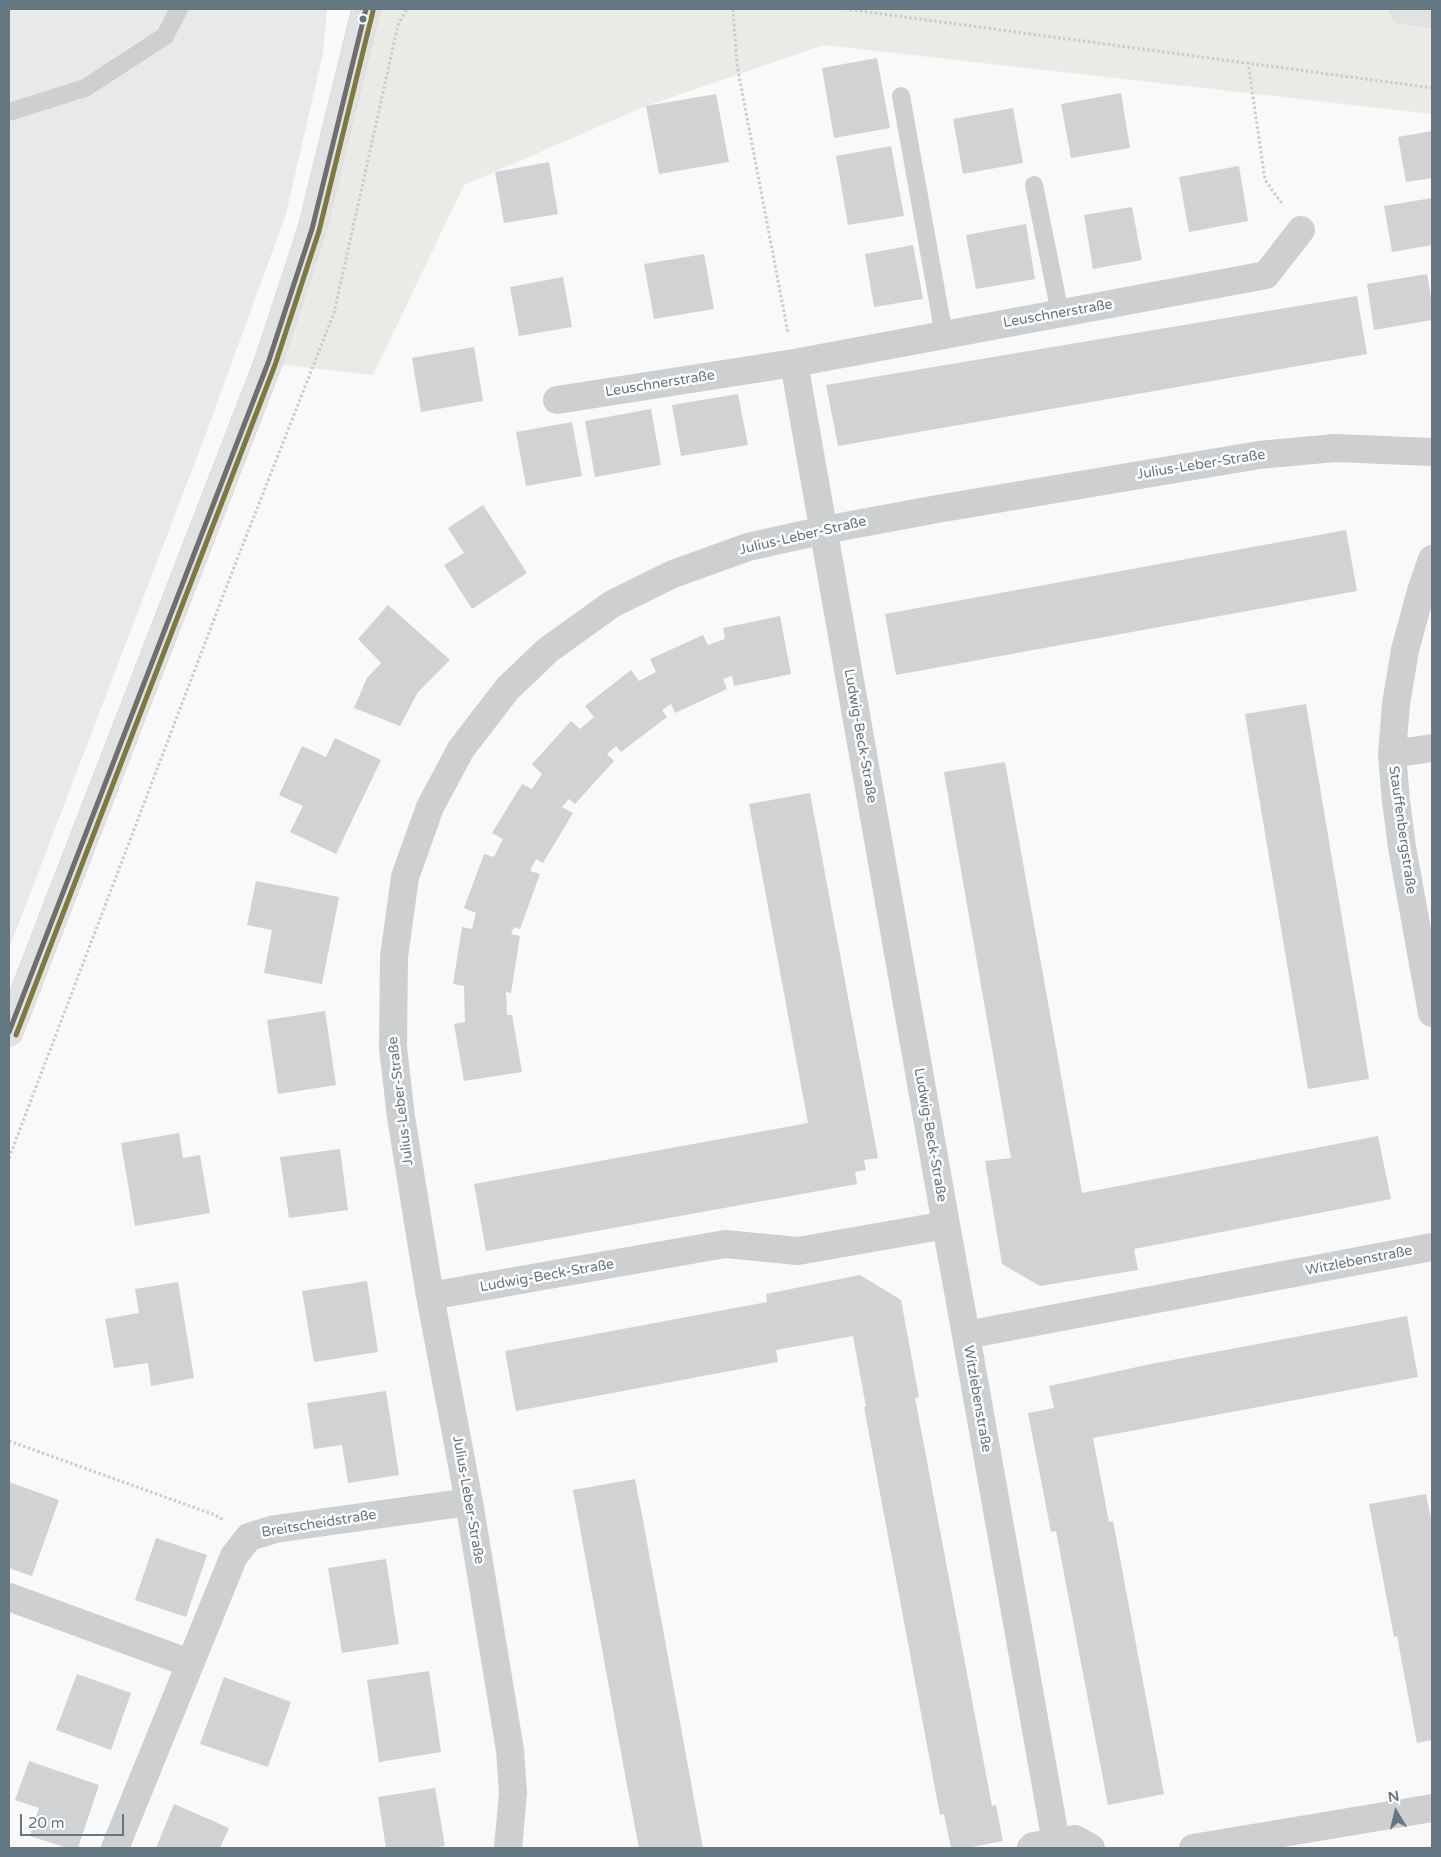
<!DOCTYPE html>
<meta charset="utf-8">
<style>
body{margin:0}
#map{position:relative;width:1441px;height:1857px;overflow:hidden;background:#f9f9f9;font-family:"Varela Round",sans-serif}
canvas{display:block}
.frame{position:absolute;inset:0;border:10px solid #657683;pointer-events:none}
.north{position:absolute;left:1371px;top:1787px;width:50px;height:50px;-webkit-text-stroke:4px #fff;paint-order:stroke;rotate:351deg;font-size:14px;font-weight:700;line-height:20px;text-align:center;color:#657683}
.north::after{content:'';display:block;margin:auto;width:18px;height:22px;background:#657683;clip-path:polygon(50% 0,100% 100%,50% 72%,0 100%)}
.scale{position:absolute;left:20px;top:1814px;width:104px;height:22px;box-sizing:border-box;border:2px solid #657683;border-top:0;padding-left:6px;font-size:15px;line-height:18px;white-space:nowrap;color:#657683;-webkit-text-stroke:4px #fff;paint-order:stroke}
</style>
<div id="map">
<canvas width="1441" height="1857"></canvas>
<div class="frame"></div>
<div class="north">N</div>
<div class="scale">20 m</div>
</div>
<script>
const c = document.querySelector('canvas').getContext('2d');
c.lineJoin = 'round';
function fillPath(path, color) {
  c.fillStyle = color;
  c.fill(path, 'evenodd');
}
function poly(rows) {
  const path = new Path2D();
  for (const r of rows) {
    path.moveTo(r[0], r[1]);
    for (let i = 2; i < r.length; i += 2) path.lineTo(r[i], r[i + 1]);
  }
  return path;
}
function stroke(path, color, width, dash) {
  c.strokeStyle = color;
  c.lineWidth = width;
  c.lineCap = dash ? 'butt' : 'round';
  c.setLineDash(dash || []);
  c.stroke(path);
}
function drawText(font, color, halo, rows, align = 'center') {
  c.font = font + ' "Varela Round",sans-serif';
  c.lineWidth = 5;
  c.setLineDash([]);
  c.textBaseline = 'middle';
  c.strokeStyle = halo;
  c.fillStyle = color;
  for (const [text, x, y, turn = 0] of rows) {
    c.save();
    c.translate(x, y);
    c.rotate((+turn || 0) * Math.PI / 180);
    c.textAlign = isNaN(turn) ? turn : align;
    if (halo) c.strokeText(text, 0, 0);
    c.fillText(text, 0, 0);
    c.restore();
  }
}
fillPath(poly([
 [9,9,327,9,323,53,286,214,205,436,9,949]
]), '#e8e9e9');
fillPath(poly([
 [365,9,1432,9,1432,114,824,45,646,106,464,185,373,375,268,363]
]), '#e8ebe6');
fillPath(poly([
 [877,58,890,128,834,138,822,68],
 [1121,93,1130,148,1071,158,1061,104],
 [716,94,729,162,659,174,646,106],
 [1013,108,1023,163,963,174,953,119],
 [1432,131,1432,178,1406,182,1398,137],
 [891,146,904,216,848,225,836,156],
 [549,162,558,214,504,223,495,172],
 [1239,166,1248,221,1189,232,1179,177],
 [1432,198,1432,245,1392,252,1384,206],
 [1132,207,1142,260,1093,269,1084,215],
 [1026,224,1035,279,976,289,966,235],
 [913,245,923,299,874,307,865,254],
 [704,254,714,309,654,319,644,264],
 [1427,274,1432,303,1432,320,1374,330,1367,284],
 [563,277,572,327,519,336,510,287],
 [1357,296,1367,354,838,446,826,385],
 [474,347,483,401,421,412,412,358],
 [738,394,748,445,681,456,672,405],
 [651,409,661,465,595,477,585,421],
 [572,422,582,476,526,486,516,432],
 [483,505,527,573,472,609,444,565,464,553,448,528],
 [1346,530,1357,591,896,675,885,614],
 [388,605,450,660,418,692,400,726,354,708,367,678,381,663,358,639],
 [780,616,791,674,734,686,732,676,723,679,727,689,675,713,671,704,662,710,667,717,621,752,616,746,607,754,614,761,575,804,569,799,562,807,573,813,543,863,536,859,530,871,540,874,520,929,514,927,511,934,520,936,511,993,506,992,507,1015,512,1015,522,1072,464,1081,454,1024,465,1022,464,986,453,984,462,927,472,929,476,913,464,908,484,854,494,857,503,839,492,833,522,784,532,789,542,774,532,764,571,721,580,729,594,717,585,706,631,670,639,681,656,672,650,659,703,635,708,645,725,639,723,628],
 [1306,704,1369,1079,1308,1089,1245,714],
 [335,738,381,760,336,854,290,832,303,806,279,795,302,746,326,757],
 [1005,762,1082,1193,1378,1136,1391,1199,1134,1249,1138,1270,1040,1286,1002,1264,985,1161,1011,1158,944,772],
 [810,793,878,1158,864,1160,866,1170,855,1172,857,1184,486,1251,474,1184,808,1123,749,804],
 [256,881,339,897,322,984,264,973,272,930,247,925],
 [325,1011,336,1085,278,1094,267,1020],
 [179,1133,183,1158,200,1155,210,1213,135,1226,121,1143],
 [340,1149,348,1210,289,1218,280,1157],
 [860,1275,901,1300,919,1397,915,1398,992,1806,996,1805,1003,1841,967,1848,951,1848,944,1814,940,1815,864,1407,866,1407,853,1336,776,1350,778,1362,516,1411,505,1351,767,1302,766,1294],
 [367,1281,378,1352,314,1362,302,1291],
 [178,1282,194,1378,151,1386,148,1363,114,1368,105,1319,139,1313,135,1289],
 [1407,1316,1418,1377,1093,1438,1109,1522,1113,1521,1164,1794,1108,1805,1056,1531,1051,1532,1028,1413,1054,1408,1049,1386,1151,1364],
 [386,1391,399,1475,348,1483,342,1445,314,1449,307,1403],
 [635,1479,642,1515,703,1848,639,1848,626,1780,573,1490],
 [9,1482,59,1500,32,1576,9,1568],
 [1426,1494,1432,1524,1432,1740,1417,1743,1397,1636,1394,1637,1369,1504],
 [156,1538,207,1555,186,1617,135,1600],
 [386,1559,399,1644,342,1653,328,1568],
 [429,1671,441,1752,379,1762,367,1680],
 [77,1674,131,1693,111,1750,56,1730],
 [224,1677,291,1702,268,1767,200,1744],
 [29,1761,99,1785,78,1848,67,1848,30,1836,39,1808,15,1800],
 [435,1788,445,1846,430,1848,386,1848,378,1797],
 [174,1804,229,1828,220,1848,156,1848]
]), '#d0d2d3');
const secondary = poly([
 [1404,9,1432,13],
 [9,1032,268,363,312,229,366,9]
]);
stroke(secondary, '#d5d6d7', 29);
stroke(poly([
 [733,9,737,65,788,333],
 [845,9,1432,88],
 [1248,62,1265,180,1283,205],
 [9,1158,229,580,334,313,398,25,407,9],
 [9,1441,215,1515,223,1520]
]), '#cbcccd', 3, [2.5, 2.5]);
stroke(poly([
 [901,96,944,335],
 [9,112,85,88,165,36,179,9],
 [1034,185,1060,313]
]), '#cecfd0', 18);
stroke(poly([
 [557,400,794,363,1266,275,1301,230],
 [1432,559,1421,591,1405,650,1396,704,1392,754,1396,801,1402,847,1432,1013],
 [1392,754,1432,748],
 [946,1225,966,1335],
 [430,1296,725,1244,798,1251,946,1225,794,363],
 [9,1597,189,1663],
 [115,1848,234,1556,249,1537,275,1529,469,1502],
 [508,1848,513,1793,510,1750,469,1502,430,1296,401,1117,393,1048,394,957,405,877,430,807,461,749,508,688,548,650,612,604,673,574,748,547,824,530,943,508,1259,455,1335,448,1432,452],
 [1031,1848,1033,1846,1075,1839,1091,1848],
 [1057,1848,966,1335,1432,1247],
 [1193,1848,1432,1808]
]), '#cecfd0', 28);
stroke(secondary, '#e1e2e2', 28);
stroke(poly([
 [9,1032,268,363,312,229,366,9]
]), '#6e6e6e', 5);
stroke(poly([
 [16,1035,275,365,319,231,373,11]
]), '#7e7940', 5);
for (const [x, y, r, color] of [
 [363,19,4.5,"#657683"]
]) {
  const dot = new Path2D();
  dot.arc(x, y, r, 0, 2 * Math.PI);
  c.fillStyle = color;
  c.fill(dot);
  stroke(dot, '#fff', 2);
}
drawText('14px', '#657683', '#fff', [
 ["Leuschnerstraße",1058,314,-10],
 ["Leuschnerstraße",660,384,-9],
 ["Julius-Leber-Straße",1201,465,-9],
 ["Julius-Leber-Straße",803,536,-13],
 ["Ludwig-Beck-Straße",860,736,80],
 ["Stauffenbergstraße",1402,830,82],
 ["Julius-Leber-Straße",401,1101,-97],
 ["Ludwig-Beck-Straße",930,1135,80],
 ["Witzlebenstraße",1359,1261,-11],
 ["Ludwig-Beck-Straße",547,1276,-10],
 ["Witzlebenstraße",977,1399,80],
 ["Julius-Leber-Straße",468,1500,80],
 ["Breitscheidstraße",319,1524,-9]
]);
</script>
